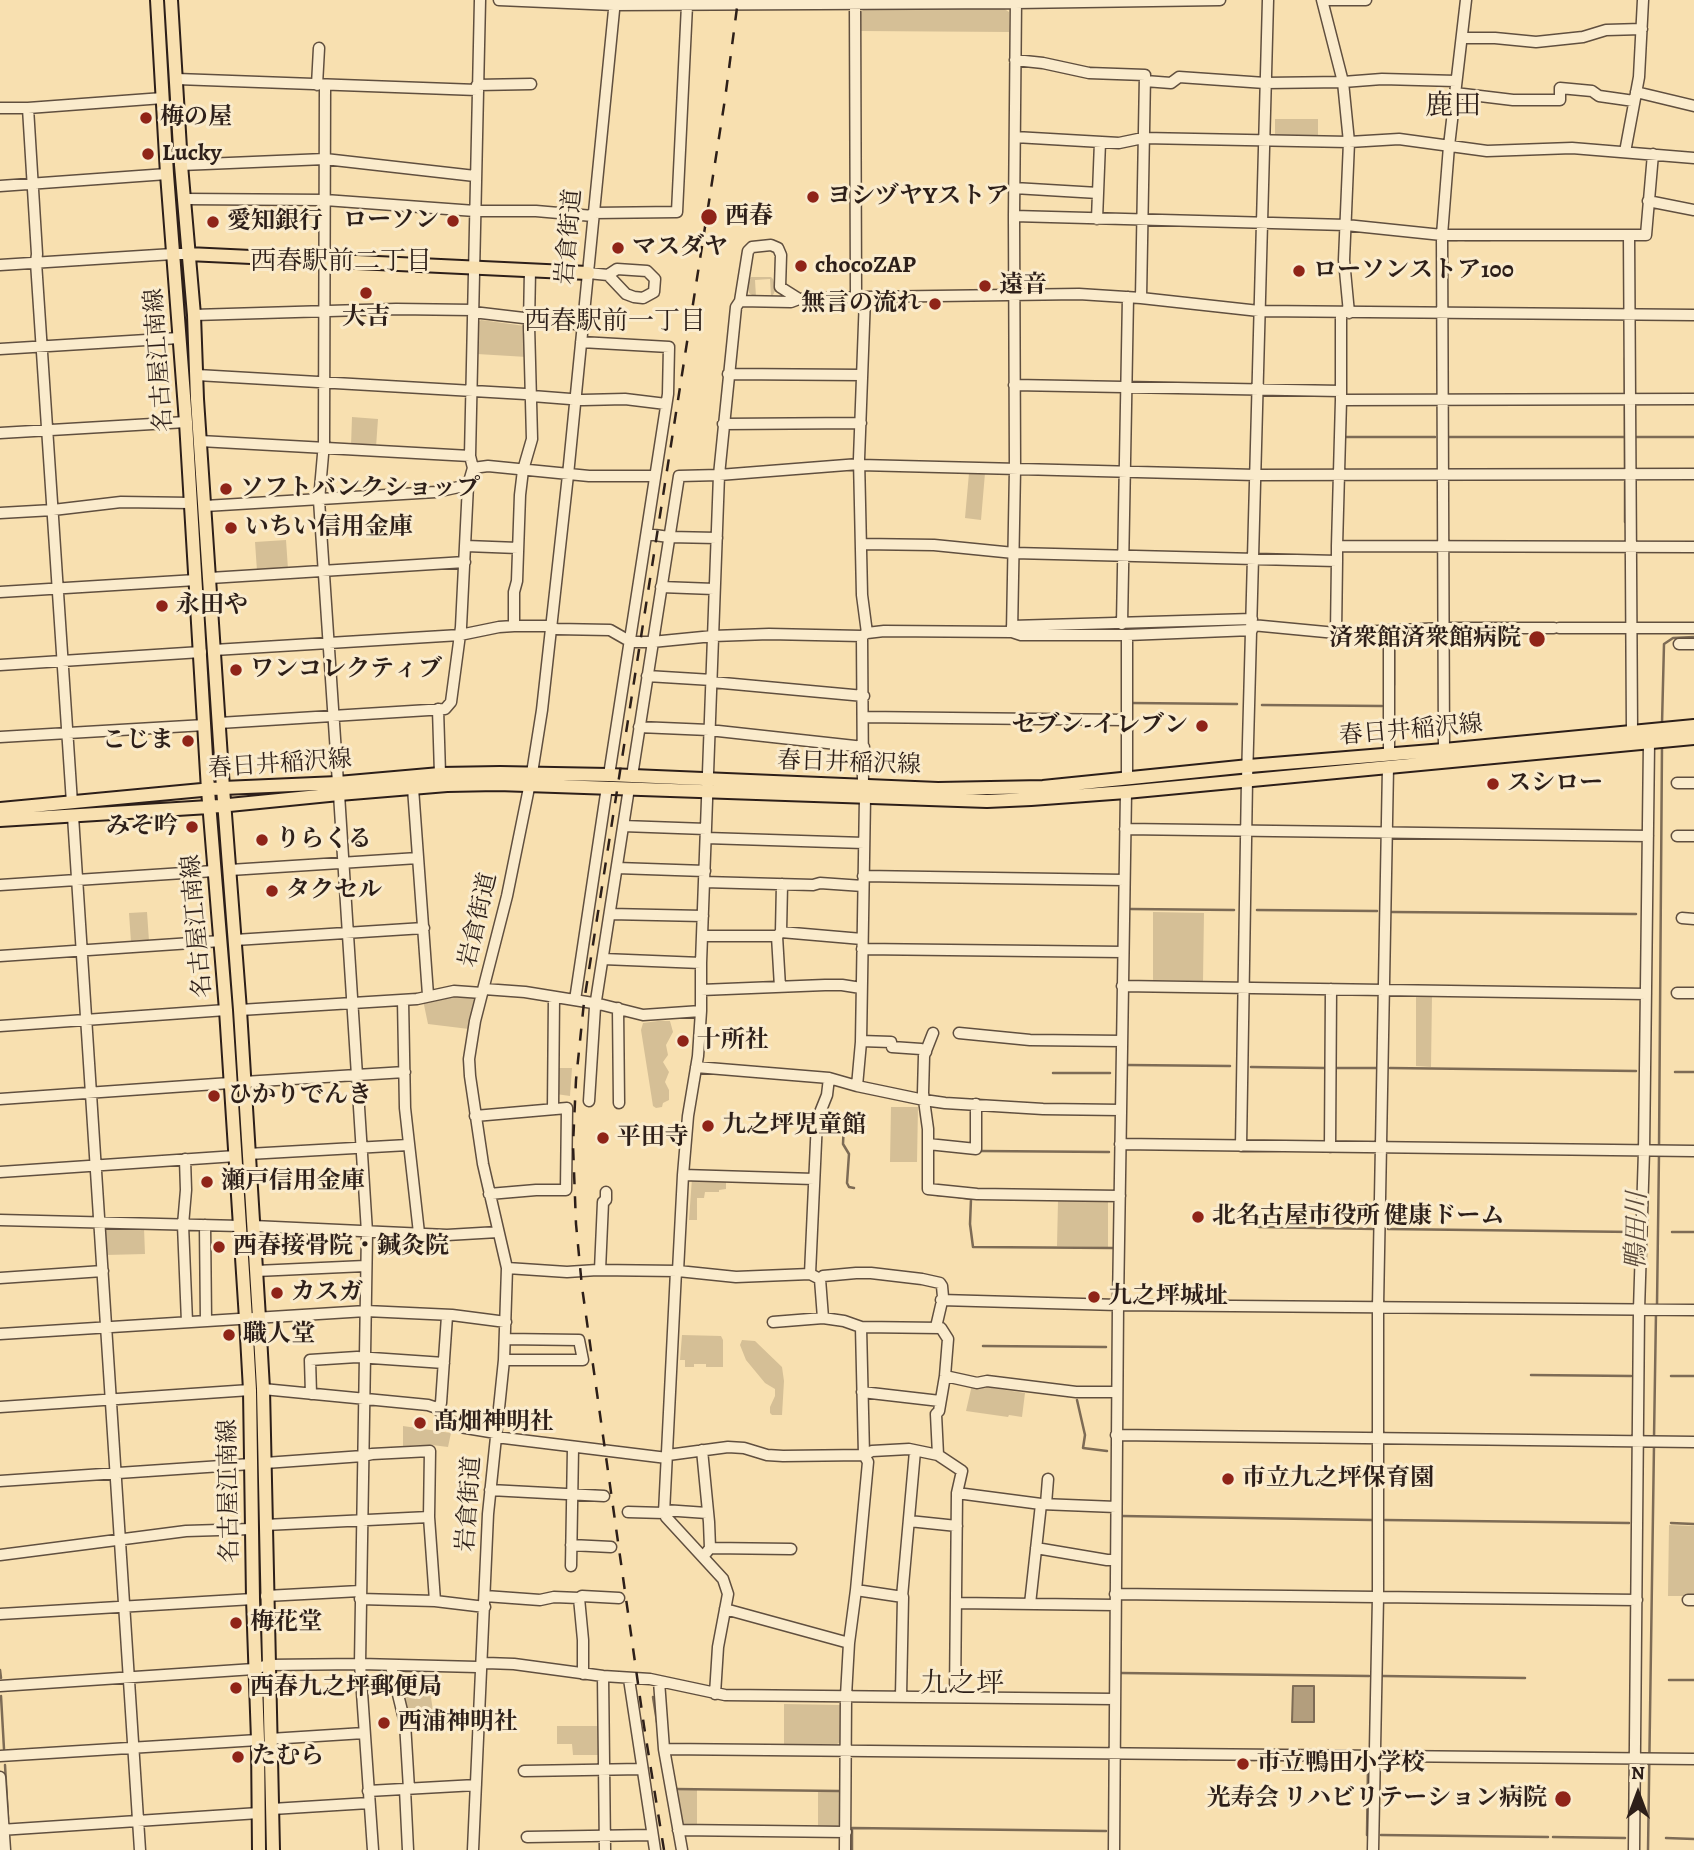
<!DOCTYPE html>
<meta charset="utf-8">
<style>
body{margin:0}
#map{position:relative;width:1694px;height:1850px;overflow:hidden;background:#f8e0b0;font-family:Alegreya,serif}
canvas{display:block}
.north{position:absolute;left:1603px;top:1759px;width:70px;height:70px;-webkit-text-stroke:5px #faebcc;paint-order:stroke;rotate:0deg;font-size:19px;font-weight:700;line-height:28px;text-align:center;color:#2d1f19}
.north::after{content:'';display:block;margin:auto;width:24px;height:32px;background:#2d1f19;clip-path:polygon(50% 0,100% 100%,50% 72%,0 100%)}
</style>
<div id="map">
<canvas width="1694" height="1850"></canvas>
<div class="north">N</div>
</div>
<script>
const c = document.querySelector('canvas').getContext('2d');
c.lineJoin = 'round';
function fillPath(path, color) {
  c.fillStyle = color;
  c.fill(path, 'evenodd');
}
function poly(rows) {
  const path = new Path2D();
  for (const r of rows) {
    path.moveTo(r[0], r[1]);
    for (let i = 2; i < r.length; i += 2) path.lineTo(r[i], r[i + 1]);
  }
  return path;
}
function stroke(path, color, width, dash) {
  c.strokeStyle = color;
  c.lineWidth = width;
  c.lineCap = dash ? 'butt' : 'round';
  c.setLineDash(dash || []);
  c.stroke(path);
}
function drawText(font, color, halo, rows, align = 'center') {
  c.font = font + ' Alegreya,"Noto Serif JP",serif';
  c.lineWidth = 6;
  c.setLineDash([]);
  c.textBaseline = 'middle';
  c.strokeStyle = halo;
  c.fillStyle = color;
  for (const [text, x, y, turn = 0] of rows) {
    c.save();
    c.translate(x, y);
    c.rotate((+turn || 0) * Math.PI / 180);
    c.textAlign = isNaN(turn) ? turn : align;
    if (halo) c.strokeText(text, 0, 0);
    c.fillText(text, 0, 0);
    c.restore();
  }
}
fillPath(poly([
 [866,7,1003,8,1009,12,1009,32,861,31,861,12],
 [1275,119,1318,119,1318,138,1275,137],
 [751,277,771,277,773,279,776,289,771,299,755,297,749,293,747,282],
 [770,279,771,296,756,297,755,280],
 [481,320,525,326,527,357,477,354,477,323],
 [352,417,378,419,376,447,351,446],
 [969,473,985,473,981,520,965,518],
 [286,540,288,569,257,571,255,542],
 [147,912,149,941,131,942,129,913],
 [1153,912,1204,913,1203,981,1153,980],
 [455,994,475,996,476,998,469,1029,428,1024,423,1000],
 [1416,996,1432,996,1431,1067,1416,1066],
 [658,1021,670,1021,673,1032,666,1045,668,1055,663,1062,669,1072,665,1082,669,1090,669,1100,663,1103,662,1107,656,1108,653,1106,641,1030,643,1023],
 [556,1068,572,1068,570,1096,556,1094],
 [891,1107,918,1107,917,1162,890,1162],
 [692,1178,726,1179,726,1189,719,1190,719,1192,705,1192,704,1198,697,1198,697,1220,689,1220],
 [1058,1201,1108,1201,1108,1247,1057,1246],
 [107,1228,144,1228,145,1254,106,1255,105,1230],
 [682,1335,721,1336,723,1340,723,1367,706,1367,706,1364,694,1364,694,1367,685,1367,685,1360,680,1360],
 [742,1340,755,1341,782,1367,784,1381,782,1415,772,1415,770,1413,770,1407,775,1396,775,1389,765,1383,746,1360,740,1345],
 [972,1385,1025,1393,1022,1417,1009,1415,1008,1417,966,1411],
 [403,1426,451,1433,448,1447,432,1445,403,1446],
 [1669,1525,1694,1526,1694,1596,1668,1596],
 [397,1671,427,1671,433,1711,405,1710,402,1697,405,1696,403,1688,400,1688],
 [784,1704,841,1705,841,1742,837,1744,784,1744],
 [557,1726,597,1726,599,1728,599,1755,573,1755,572,1744,557,1744],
 [674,1790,697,1790,697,1826,682,1826],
 [818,1792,840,1792,839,1824,837,1828,818,1828]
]), '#d5bf96');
const water = poly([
 [1293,1686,1314,1686,1314,1722,1292,1722,1293,1686]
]);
fillPath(water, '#b39e7d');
stroke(water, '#7d6b55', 2);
stroke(poly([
 [1447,240,1457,240],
 [1465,240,1490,240],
 [1625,392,1625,358],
 [1625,407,1625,468],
 [1344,437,1435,437],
 [1449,437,1625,437],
 [1636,437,1694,437],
 [1625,522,1625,482],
 [1104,628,1227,626],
 [1394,685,1394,644],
 [1131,703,1237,704],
 [1262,705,1382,706],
 [1662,724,1664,644,1673,638,1694,637],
 [1131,909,1234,910],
 [1257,910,1377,911],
 [1392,912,1636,914],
 [1128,1065,1230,1066],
 [1251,1067,1325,1068],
 [1334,1068,1376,1068],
 [1390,1068,1636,1071],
 [1675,1072,1694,1072],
 [1053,1073,1110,1073],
 [823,1116,844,1122,843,1144,849,1154,847,1183,849,1187,854,1188],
 [1659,1148,1662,745],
 [981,1151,1109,1152],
 [937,1195,951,1196],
 [958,1197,971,1199,970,1224,973,1247,1113,1248],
 [1259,1227,1375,1229],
 [1388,1229,1634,1232],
 [1672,1232,1694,1232],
 [1657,1305,1659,1154],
 [983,1346,1106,1347],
 [1531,1375,1631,1376],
 [1671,1376,1694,1376],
 [1077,1400,1085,1435,1083,1448,1107,1451],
 [1654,1438,1656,1312],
 [1122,1516,1372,1520],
 [1385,1520,1629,1523],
 [1671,1523,1694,1524],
 [0,1670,1,1678],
 [1121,1673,1369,1676],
 [1383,1676,1525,1678],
 [1669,1680,1694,1680],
 [1,1696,4,1749],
 [653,1697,658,1728],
 [1122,1758,1187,1759],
 [1201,1759,1255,1760],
 [1268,1760,1291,1760],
 [1305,1760,1363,1761,1368,1766,1367,1835],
 [5,1765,8,1819],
 [675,1789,839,1791],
 [1381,1835,1548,1837],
 [1553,1837,1625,1838],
 [1666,1838,1694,1839],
 [852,1850,852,1828,1106,1831],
 [1648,1850,1654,1445]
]), '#7d6b55', 2.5);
const minor = poly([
 [499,0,614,5,1016,3,1220,0],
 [855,0,856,297],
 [1322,0,1343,82,1349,142,1344,260,1349,313],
 [1322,0,1366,0],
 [1462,38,1495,38,1536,42,1583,37,1606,30,1642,29],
 [1015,60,1043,63,1089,73,1145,75,1141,298],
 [177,79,477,90],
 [1145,81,1171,83,1179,77,1265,83,1343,82,1382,79,1456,81],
 [317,85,319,48],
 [325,85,324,443,319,500,338,783],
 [477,85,531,84],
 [1636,92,1694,106],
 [1455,93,1513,100,1560,100,1560,88,1592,91,1599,96,1634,101],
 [0,108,28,108,163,98],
 [28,108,37,254,36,262,72,803],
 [1015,137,1119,143,1143,138,1349,142,1399,139,1487,151,1572,148,1694,158],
 [1625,152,1639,77,1643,0],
 [181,165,325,159,475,176],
 [0,186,167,174],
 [1014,188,1098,193],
 [184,199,325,200,475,211,536,211,593,216],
 [1648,201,1694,210],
 [593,213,677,212,687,5],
 [1014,216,1346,225,1442,235,1646,235,1653,154],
 [1097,219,1100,142],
 [1629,235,1632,731],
 [0,265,173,254,188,254],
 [588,273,608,275,626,294,634,297,643,298,654,292,655,279,647,271,617,269,608,275],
 [865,297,859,459,862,595,867,633],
 [740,301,791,302,799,299,865,297,1079,294,1141,298,1259,311,1694,315],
 [473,312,583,325],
 [194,315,396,309,473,310],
 [581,342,669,347,668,394,609,775],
 [0,349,179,338],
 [728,374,862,375],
 [197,375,525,394,532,396,583,400,625,399,666,404],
 [1014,385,1341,391,1341,400,1694,399],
 [1341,391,1341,313],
 [723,424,861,423],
 [0,433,186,422],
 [200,441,470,456],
 [860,465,1256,475,1694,474],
 [473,468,488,466,589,476,655,476],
 [205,506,436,492,468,485],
 [0,513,53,510,121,502,191,503],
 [647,534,669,537,717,538],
 [861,544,934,545,1014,553,1337,561,1337,546,1694,547],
 [466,546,518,548],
 [1337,546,1341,400],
 [210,578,465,562],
 [661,587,714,589],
 [0,592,196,580],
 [1122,624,1128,297],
 [1252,625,1336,633,1443,628,1554,628],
 [514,626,514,592,517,581,520,495,523,470,532,439,529,325,530,270],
 [1012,626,1252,619],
 [1559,628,1694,628],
 [1389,630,1389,754],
 [1012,632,1015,469,1014,216,1016,0],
 [1336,633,1337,561],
 [1127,635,1127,778],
 [862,636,863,786],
 [1679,644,1694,644],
 [214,650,460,635,499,627,514,626,548,626,556,629,610,630,631,642,652,642,713,636,769,634,862,636,867,633,884,631,1012,632,1021,635,1127,635,1252,630],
 [0,665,201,652],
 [647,676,712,680],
 [712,682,864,696],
 [438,709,440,774],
 [863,717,1127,720],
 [219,723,445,709,451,702,461,627,468,485,473,468,470,456,480,0],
 [639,727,709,730,864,747],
 [0,737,205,725],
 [1444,750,1442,235,1449,146,1466,0],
 [632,776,679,476,719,475,859,464],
 [1677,783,1694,783],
 [413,788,428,995],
 [339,794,367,1232,360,1664,373,1850],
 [73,816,140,1850],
 [623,826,706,829],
 [1125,829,1648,836],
 [1677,836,1694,836],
 [706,838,864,843],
 [617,868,705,871],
 [230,870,418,858],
 [863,876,1124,880],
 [704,882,813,885,820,883,863,886],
 [0,885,214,871],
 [610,914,703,916],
 [1682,918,1694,919],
 [781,932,782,884],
 [703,936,777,936,781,932,862,939],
 [777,936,780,987],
 [235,940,424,928],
 [862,949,1123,952],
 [0,956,221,941],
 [603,959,701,963],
 [1122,986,1646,994],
 [484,989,525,992,599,1004,643,1015,701,1011],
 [701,990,825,985,842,985,861,988],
 [1677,993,1694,993],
 [403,1000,405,1108,419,1233],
 [575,1000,607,787],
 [618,1008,619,1103],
 [240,1010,417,999,454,991,482,993],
 [0,1026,226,1010],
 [933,1033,924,1056,923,1093,928,1129,928,1189,977,1194,1120,1196],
 [959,1033,1030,1040,1122,1041],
 [861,1041,891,1042,892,1047,921,1049,926,1052],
 [696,1067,829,1078,857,1086,924,1100,945,1103,1043,1109,1121,1110],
 [244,1082,405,1072],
 [857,1086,861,1042,865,797],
 [0,1099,230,1083],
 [589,1101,595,1007,629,788],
 [553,1109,554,997],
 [475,1116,567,1108,566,1190,536,1190,489,1194],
 [928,1144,976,1149,976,1104],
 [1120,1144,1694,1151],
 [1241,1146,1247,780,1268,0],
 [1330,1147,1331,989],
 [248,1154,408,1145],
 [185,1159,186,1190,183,1225,187,1322],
 [0,1172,236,1156],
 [683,1175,814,1179],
 [0,1220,240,1226],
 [205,1225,206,1321],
 [253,1226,447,1235,498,1232],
 [507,1268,567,1272,597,1270,678,1271,736,1277,810,1274,820,1279,823,1318],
 [600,1270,603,1202,606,1200,606,1192],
 [256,1271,365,1266],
 [676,1271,664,1513,666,1517,723,1579,728,1594,718,1647,715,1694],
 [678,1271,683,1175,688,1116,698,1056,701,1011,701,963,719,475,736,307,740,301,748,251,752,247,771,245,778,248,781,255,780,287,799,299],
 [810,1274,817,1120,827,1095,829,1078],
 [0,1278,103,1271],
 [820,1279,823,1276,856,1273,871,1273,922,1279,940,1283,942,1286,943,1297,936,1327],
 [941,1300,1118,1305,1694,1310],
 [773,1322,823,1318,844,1321,861,1327,941,1328,948,1339,945,1376,939,1411,936,1414,938,1455],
 [0,1334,366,1311,452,1315,506,1322],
 [504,1360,583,1360,579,1340,505,1339],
 [945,1376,977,1383,987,1381,1076,1392,1117,1392],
 [263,1389,428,1405,437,1408,442,1414,460,1427,496,1433],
 [862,1392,940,1401],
 [311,1394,310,1360,357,1357,444,1363],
 [0,1407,250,1390],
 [437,1408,441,1403,447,1316],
 [1116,1435,1694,1442],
 [496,1437,667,1458],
 [702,1450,709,1522,710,1548,703,1557],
 [668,1455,728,1447,744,1448,767,1455,783,1456,864,1455,872,1451,909,1449,938,1455,962,1471,957,1493,955,1697],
 [265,1463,363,1456,372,1454,430,1451,429,1517,435,1601],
 [0,1481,251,1464],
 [490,1490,604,1496],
 [957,1493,1041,1504,1116,1507],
 [1046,1504,1048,1479],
 [664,1510,707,1513],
 [628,1512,664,1513],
 [909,1521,957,1526],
 [265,1525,429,1517],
 [571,1545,611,1547],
 [710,1548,791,1549],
 [1036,1548,1107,1560,1115,1560],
 [0,1555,186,1531,252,1529],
 [571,1566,573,1448],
 [856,1590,903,1597,901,1696],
 [1115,1594,1637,1600],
 [266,1596,360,1591],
 [485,1596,540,1600,554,1597,579,1598,583,1640,583,1674],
 [902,1597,915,1451],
 [579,1598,582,1596,619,1598],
 [360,1599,435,1601,485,1607],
 [1688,1600,1694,1600],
 [956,1603,1115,1605],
 [1030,1604,1041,1504],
 [725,1609,849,1643],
 [0,1614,253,1599],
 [391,1666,405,1723,409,1789],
 [603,1676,605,1850],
 [629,1679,655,1850],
 [659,1681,664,1749,682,1850],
 [0,1686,254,1669,268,1665,360,1664,477,1667,486,1663,514,1664,603,1676,650,1679,725,1695,1114,1699],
 [270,1739,364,1733],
 [664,1749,1694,1759],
 [0,1756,258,1740],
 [524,1771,642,1769],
 [0,1777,5,1850],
 [405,1789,408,1850],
 [368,1791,476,1785],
 [272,1809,369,1803],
 [0,1830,259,1813],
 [678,1830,846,1832],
 [527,1837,652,1835],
 [473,1850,488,1514,504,1360,507,1268,483,1164,470,1076,469,1059,475,1021,507,896,532,773,542,710,568,475,615,0],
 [845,1850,846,1696,849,1643,856,1590,868,1462,864,1455,861,1327],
 [1114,1850,1118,1305,1126,792],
 [1373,1850,1378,1597,1378,1306,1388,767],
 [1634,1850,1639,1310,1644,1151,1649,743]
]);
const major = poly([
 [157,0,167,174,186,422,208,790,226,1010,246,1319,250,1390,253,1599,258,1740,259,1850],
 [171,0,181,165,194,315,197,399,223,788,240,1010,259,1318,263,1389,273,1850],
 [188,254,588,273],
 [0,809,223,788,338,783,440,774,500,773,609,775,938,789,1043,787,1249,766,1444,750,1694,726],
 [0,820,209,807,339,794,447,785,498,784,929,799,987,801,1031,799,1126,792,1694,738]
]);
stroke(minor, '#604f3f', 13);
stroke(major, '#2d1f19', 16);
stroke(minor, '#faebcc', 10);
stroke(major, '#f8e0b0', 12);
stroke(poly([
 [664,1850,644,1726,582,1287,576,1224,573,1145,576,1080,584,1002,725,99,738,0]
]), '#2d1f19', 2.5, [12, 12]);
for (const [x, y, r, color] of [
 [146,118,7,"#8f2418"],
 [148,154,7,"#8f2418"],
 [813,197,7,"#8f2418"],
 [709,217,9,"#8f2418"],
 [453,221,7,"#8f2418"],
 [213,222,7,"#8f2418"],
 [618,248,7,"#8f2418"],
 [801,266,7,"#8f2418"],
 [1299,271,7,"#8f2418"],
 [985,286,7,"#8f2418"],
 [366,293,7,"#8f2418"],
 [935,304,7,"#8f2418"],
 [226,489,7,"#8f2418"],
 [231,528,7,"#8f2418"],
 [162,606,7,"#8f2418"],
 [1537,639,9,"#8f2418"],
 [236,670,7,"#8f2418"],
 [1202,726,7,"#8f2418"],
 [188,741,7,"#8f2418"],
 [1493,784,7,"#8f2418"],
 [192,827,7,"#8f2418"],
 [262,840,7,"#8f2418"],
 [272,891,7,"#8f2418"],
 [683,1041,7,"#8f2418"],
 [214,1096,7,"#8f2418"],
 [708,1126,7,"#8f2418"],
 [603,1138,7,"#8f2418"],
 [207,1182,7,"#8f2418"],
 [1198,1217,7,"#8f2418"],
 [219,1247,7,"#8f2418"],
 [277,1293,7,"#8f2418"],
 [1094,1297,7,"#8f2418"],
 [229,1335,7,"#8f2418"],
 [420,1423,7,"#8f2418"],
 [1228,1479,7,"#8f2418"],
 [236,1623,7,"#8f2418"],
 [236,1688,7,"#8f2418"],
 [384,1723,7,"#8f2418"],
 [238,1757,7,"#8f2418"],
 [1243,1764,7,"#8f2418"],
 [1563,1799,9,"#8f2418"]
]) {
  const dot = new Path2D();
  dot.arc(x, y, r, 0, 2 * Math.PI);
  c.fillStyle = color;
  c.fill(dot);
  stroke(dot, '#faebcc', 2.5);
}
drawText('bold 24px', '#2d1f19', '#faebcc', [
 ["梅の屋",160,118],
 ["Lucky",162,154],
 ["ヨシヅヤYストア",827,197],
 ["西春",725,217],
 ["ローソン",439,221,"right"],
 ["愛知銀行",227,222],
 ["マスダヤ",632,248],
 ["chocoZAP",815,266],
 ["ローソンストア100",1313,271],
 ["遠音",999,286],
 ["無言の流れ",921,304,"right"],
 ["大吉",366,318,"center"],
 ["ソフトバンクショップ",240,489],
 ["いちい信用金庫",245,528],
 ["永田や",176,606],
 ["済衆館済衆館病院",1521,639,"right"],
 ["ワンコレクティブ",250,670],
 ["セブン-イレブン",1188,726,"right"],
 ["こじま",174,741,"right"],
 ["スシロー",1507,784],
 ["みそ吟",178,827,"right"],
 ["りらくる",276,840],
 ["タクセル",286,891],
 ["十所社",697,1041],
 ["ひかりでんき",228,1096],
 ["九之坪児童館",722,1126],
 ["平田寺",617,1138],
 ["瀬戸信用金庫",221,1182],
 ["北名古屋市役所 健康ドーム",1212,1217],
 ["西春接骨院・鍼灸院",233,1247],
 ["カスガ",291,1293],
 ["九之坪城址",1108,1297],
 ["職人堂",243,1335],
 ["髙畑神明社",434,1423],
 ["市立九之坪保育園",1242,1479],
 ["梅花堂",250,1623],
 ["西春九之坪郵便局",250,1688],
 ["西浦神明社",398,1723],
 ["たむら",252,1757],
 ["市立鴨田小学校",1257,1764],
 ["光寿会 リハビリテーション病院",1547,1799,"right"]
], 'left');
drawText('24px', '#2d1f19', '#faebcc', [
 ["岩倉街道",570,237,-85],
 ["名古屋江南線",160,360,-94],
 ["春日井稲沢線",1411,731,-5],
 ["春日井稲沢線",849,764,2],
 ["春日井稲沢線",280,765,-4],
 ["岩倉街道",479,920,-77],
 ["名古屋江南線",198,926,-95],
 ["名古屋江南線",230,1491,-91],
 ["岩倉街道",470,1504,-86]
]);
drawText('26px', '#2d1f19', '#faebcc', [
 ["西春駅前二丁目",341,263],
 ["西春駅前一丁目",615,323]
]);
drawText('italic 26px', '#5c4b3c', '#faebcc', [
 ["鴨田川",1638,1231,-89]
]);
drawText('28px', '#2d1f19', '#faebcc', [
 ["鹿田",1453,107],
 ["九之坪",962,1685]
]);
</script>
